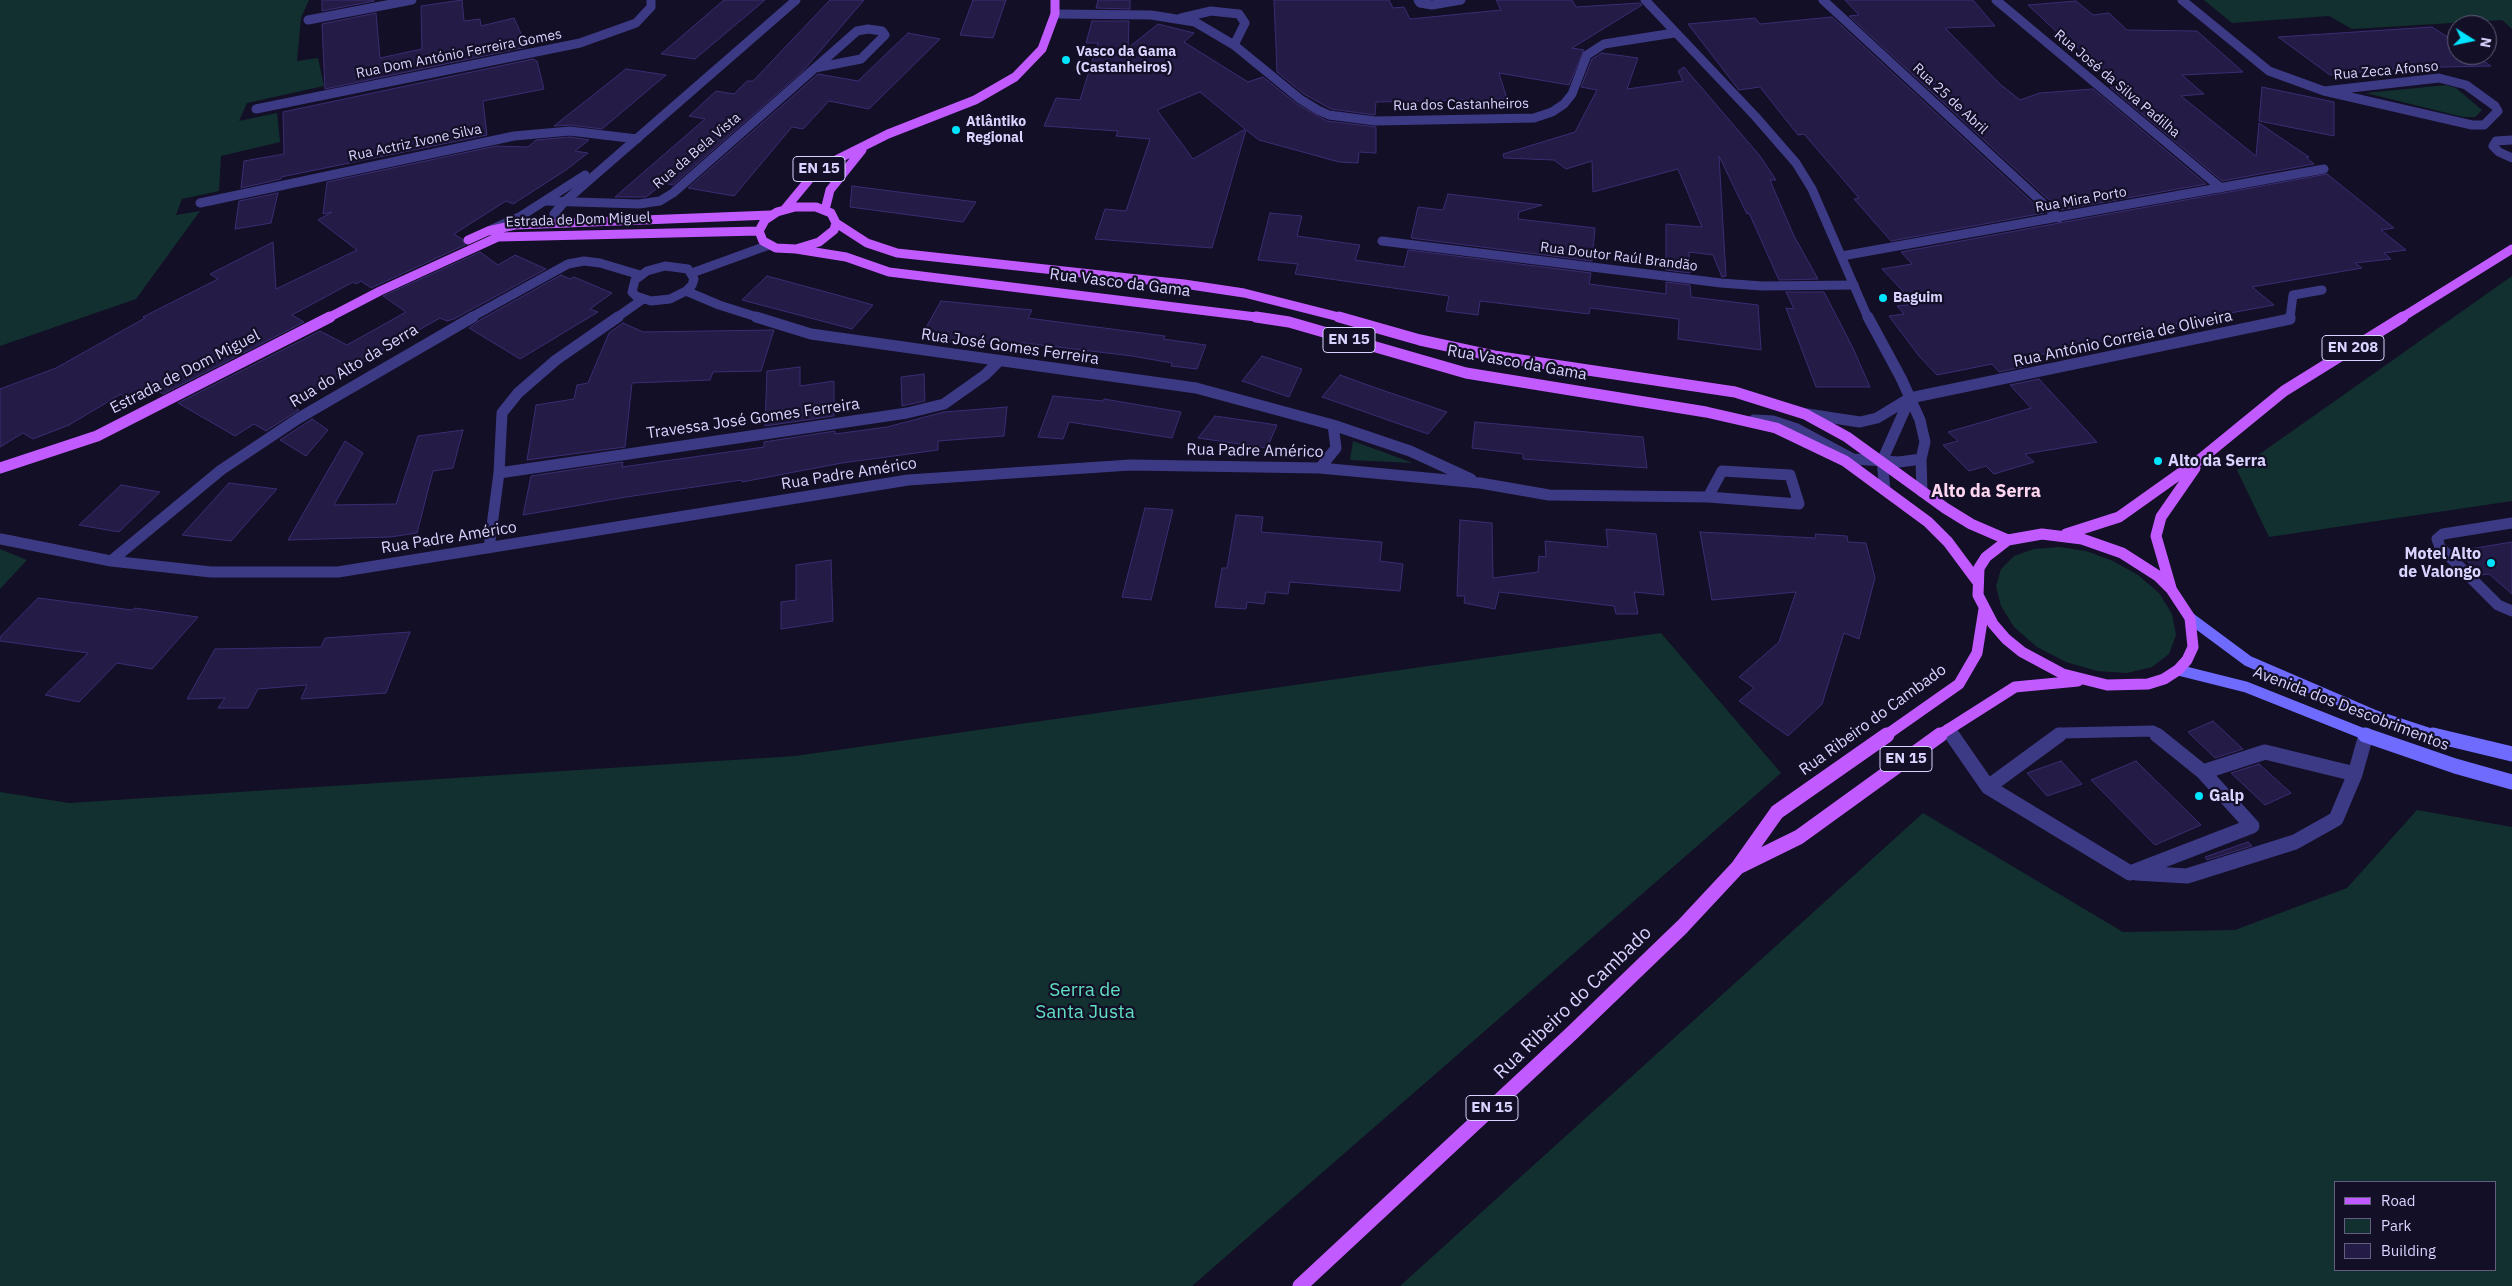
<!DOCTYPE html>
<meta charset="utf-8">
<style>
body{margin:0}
#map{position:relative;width:2512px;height:1286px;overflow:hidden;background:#130f26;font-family:"IBM Plex Sans",sans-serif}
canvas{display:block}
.legend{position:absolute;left:2334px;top:1181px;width:162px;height:90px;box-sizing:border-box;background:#130f26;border:1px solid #625e7d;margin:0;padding:6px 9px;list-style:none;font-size:15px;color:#d9d4ff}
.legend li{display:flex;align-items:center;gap:10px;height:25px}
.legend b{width:25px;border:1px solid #625e7d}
.north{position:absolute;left:2447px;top:15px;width:50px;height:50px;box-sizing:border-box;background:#130f26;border:1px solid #625e7d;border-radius:50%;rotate:100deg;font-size:14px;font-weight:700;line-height:20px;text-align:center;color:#d9d4ff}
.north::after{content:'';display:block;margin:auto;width:18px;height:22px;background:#00e5ff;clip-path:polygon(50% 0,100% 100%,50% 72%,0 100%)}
</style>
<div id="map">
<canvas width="2512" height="1286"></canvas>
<ul class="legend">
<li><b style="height:6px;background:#c25bff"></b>Road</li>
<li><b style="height:14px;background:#12302f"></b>Park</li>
<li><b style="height:14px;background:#241b47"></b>Building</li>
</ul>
<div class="north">N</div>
</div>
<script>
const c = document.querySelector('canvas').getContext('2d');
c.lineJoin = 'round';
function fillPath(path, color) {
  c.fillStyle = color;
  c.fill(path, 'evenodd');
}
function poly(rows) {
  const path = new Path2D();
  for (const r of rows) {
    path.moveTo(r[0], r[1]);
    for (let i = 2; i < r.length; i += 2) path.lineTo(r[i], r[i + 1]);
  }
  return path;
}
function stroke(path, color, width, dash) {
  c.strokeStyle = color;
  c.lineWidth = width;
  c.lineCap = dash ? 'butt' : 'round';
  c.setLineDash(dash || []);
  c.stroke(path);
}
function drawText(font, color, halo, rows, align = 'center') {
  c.font = font + ' "IBM Plex Sans",sans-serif';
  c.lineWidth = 4.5;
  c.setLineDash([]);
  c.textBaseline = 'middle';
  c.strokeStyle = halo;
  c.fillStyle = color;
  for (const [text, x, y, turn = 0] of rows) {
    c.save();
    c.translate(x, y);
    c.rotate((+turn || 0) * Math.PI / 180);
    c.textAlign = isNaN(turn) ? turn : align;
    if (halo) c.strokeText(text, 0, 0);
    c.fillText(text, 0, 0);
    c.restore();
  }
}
fillPath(poly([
 [0,0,309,0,301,18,297,61,318,58,324,86,247,103,239,121,277,113,280,142,221,156,219,191,182,199,176,215,200,211,136,299,0,346],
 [2204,0,2512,0,2512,29,2502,20,2352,29,2329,16,2232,23],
 [2446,85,2456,88,2482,110,2475,117,2463,117,2366,93],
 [2512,276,2512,501,2269,537,2237,470],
 [1353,441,1413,463,1350,460],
 [2059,547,2086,551,2113,561,2138,575,2159,593,2172,614,2176,635,2169,654,2152,667,2127,673,2097,671,2066,662,2037,647,2014,627,2001,606,1996,586,2001,569,2014,556,2034,549],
 [0,549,27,560,0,589],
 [1661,633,1781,773,1192,1286,0,1286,0,792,69,803,795,756],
 [2417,810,2512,827,2512,1286,1400,1286,1923,813,2123,932,2235,930,2347,888],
 [2336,1182,2496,1182,2496,1270,2336,1270]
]), '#12302f');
const building = poly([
 [322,0,374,0,374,1,322,11,322,0],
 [462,0,464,21,480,19,481,26,514,18,527,47,325,89,322,24,376,13,380,58,422,49,421,6,462,0],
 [724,0,765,0,695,59,661,54,724,0],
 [830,0,864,0,803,71,673,185,664,183,646,197,615,197,705,119,689,116,716,91,734,94,747,81,753,81,830,0],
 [973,0,1006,0,993,38,960,35,973,0],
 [1098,0,1130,0,1130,9,1096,8,1098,0],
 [1274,0,1389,0,1393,8,1404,7,1410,19,1501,10,1496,0,1572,0,1576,7,1640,3,1642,5,1572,48,1584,50,1569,85,1499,73,1507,99,1376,102,1375,115,1331,109,1304,94,1277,72,1274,0],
 [1845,0,1973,0,1995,26,1945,28,2000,84,2020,100,2040,93,2093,89,2206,184,2060,210,1849,16,1859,15,1845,0],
 [2076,1,2093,15,2109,13,2127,30,2197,31,2243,72,2182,75,2204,94,2181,96,2256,156,2259,123,2309,157,2306,157,2314,164,2222,181,2110,87,2123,86,2063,35,2060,35,2028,5,2076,1],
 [1832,17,2044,213,1891,241,1854,199,1859,198,1804,134,1798,135,1760,87,1739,90,1688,24,1755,18,1760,24,1832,17],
 [1092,21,1129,21,1128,48,1158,24,1194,33,1184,42,1248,82,1263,77,1297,104,1327,121,1376,127,1376,153,1359,152,1358,163,1339,162,1259,140,1246,130,1212,248,1095,239,1105,209,1126,211,1150,139,1116,136,1118,131,1044,126,1056,98,1080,100,1098,43,1086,43,1092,21],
 [1200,92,1245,129,1193,159,1157,110,1200,92],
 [2432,27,2457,43,2457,55,2474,55,2491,66,2401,68,2330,75,2278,37,2432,27],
 [908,33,940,39,869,109,829,101,803,129,792,127,734,196,688,188,818,74,858,81,908,33],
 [1602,53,1638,58,1627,89,1683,81,1678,71,1684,67,1760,156,1776,180,1770,180,1772,185,1794,236,1818,279,1779,280,1749,213,1747,214,1719,156,1726,276,1722,277,1713,255,1689,252,1690,273,1666,270,1666,224,1702,227,1678,169,1593,192,1592,161,1566,169,1554,160,1504,158,1503,154,1575,132,1597,90,1581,87,1592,59,1602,53],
 [533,59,537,61,544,89,483,101,487,135,281,177,281,179,241,188,244,161,284,154,283,112,533,59],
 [626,69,666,75,602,129,571,125,554,126,626,69],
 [2262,87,2334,102,2334,136,2259,121,2262,87],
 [570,137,589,140,575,151,588,153,566,170,513,204,506,201,454,234,462,239,465,245,371,288,361,281,356,284,353,282,292,315,304,322,163,394,148,385,126,398,121,394,69,425,33,439,23,433,0,447,0,389,56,368,145,318,143,317,218,279,210,274,273,242,276,289,357,250,318,220,332,212,323,214,327,182,496,146,528,147,536,140,570,137],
 [2327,174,2394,228,2381,230,2406,250,2384,253,2391,259,2355,263,2362,268,2252,287,2274,305,2176,323,2181,328,2058,348,2061,352,2019,357,2027,366,1999,372,1992,364,1937,375,1919,356,1889,316,1904,314,1897,306,1915,304,1882,269,1912,264,1901,252,2327,174],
 [852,186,976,202,963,222,850,207,852,186],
 [278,193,271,223,235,229,239,201,278,193],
 [1448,194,1542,205,1519,212,1518,219,1595,228,1592,261,1411,238,1418,207,1443,210,1448,194],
 [1270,213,1302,216,1297,236,1360,245,1355,260,1404,267,1408,250,1591,273,1589,284,1666,294,1666,282,1690,285,1691,297,1758,305,1761,350,1678,339,1679,319,1590,308,1589,314,1480,301,1478,315,1446,311,1449,296,1295,274,1298,264,1258,260,1270,213],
 [480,252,498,265,515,255,546,269,454,319,447,321,440,318,380,352,292,405,299,410,266,431,254,424,235,436,178,403,320,331,347,345,406,312,383,296,480,252],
 [561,275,570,279,574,277,612,293,590,309,598,312,520,359,469,328,480,320,561,275],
 [767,276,841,296,873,305,852,329,742,300,767,276],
 [1786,292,1824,292,1853,348,1870,387,1816,387,1786,308,1794,309,1786,292],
 [941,301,1032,310,1028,318,1165,336,1163,339,1206,345,1197,369,1171,366,1172,363,1132,356,1016,342,1014,346,954,339,952,342,920,338,941,301],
 [623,323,643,332,774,330,761,371,713,372,710,380,632,383,625,447,527,460,536,405,574,399,577,385,588,383,609,333,623,323],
 [1262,356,1302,369,1289,397,1242,381,1262,356],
 [800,367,800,386,834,381,834,416,765,426,767,371,800,367],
 [924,374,925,401,902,406,901,377,924,374],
 [1340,375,1379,389,1447,412,1428,434,1322,397,1340,375],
 [2039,379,2097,442,2025,454,2034,462,1994,474,1986,466,1969,471,1943,445,1958,441,1948,432,2031,408,2010,385,2039,379],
 [1053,396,1103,401,1104,399,1181,412,1172,438,1069,422,1063,439,1038,437,1053,396],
 [1007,407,1004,436,938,441,938,450,842,463,742,482,742,480,626,497,523,515,531,476,623,462,622,467,764,447,764,442,835,431,835,434,887,427,944,412,1007,407],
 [1215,416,1277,425,1267,448,1198,438,1215,416],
 [312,419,328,430,306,456,280,440,312,419],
 [1475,422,1643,437,1647,468,1523,459,1523,454,1472,448,1475,422],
 [463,430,453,468,433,471,417,533,390,537,288,540,345,441,363,453,334,505,396,504,418,436,463,430],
 [229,483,277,489,231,541,182,535,229,483],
 [121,485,160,492,119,532,79,525,121,485],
 [1145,508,1173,510,1151,600,1122,597,1145,508],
 [1236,515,1263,517,1261,532,1382,542,1380,561,1403,564,1400,591,1290,582,1288,594,1266,592,1264,604,1247,602,1246,609,1215,607,1222,568,1227,568,1236,515],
 [1460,520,1492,523,1493,578,1538,572,1539,556,1546,557,1545,541,1608,547,1606,529,1656,534,1664,595,1634,592,1638,614,1616,614,1614,606,1499,592,1495,609,1464,603,1465,596,1457,596,1460,520],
 [1700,532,1816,538,1815,534,1847,536,1848,542,1866,543,1875,578,1859,639,1844,633,1822,704,1788,736,1739,701,1754,688,1739,677,1779,642,1796,592,1712,600,1700,532],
 [2512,542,2512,594,2489,574,2482,575,2457,551,2512,542],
 [831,560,833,621,781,629,781,602,796,600,796,565,831,560],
 [38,598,132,610,135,608,198,617,152,669,117,663,79,702,45,695,88,653,0,641,0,637,38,598],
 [410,632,386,693,301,699,307,685,258,689,248,708,218,708,225,698,187,699,215,649,321,647,325,638,410,632],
 [2213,721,2243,749,2215,758,2188,732,2213,721],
 [2061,761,2082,784,2047,796,2027,773,2061,761],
 [2136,761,2201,825,2155,845,2091,780,2136,761],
 [2259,764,2291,793,2265,805,2231,773,2259,764],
 [2248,842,2252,846,2207,860,2205,857,2248,842]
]);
fillPath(building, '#241b47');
stroke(building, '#3b2d73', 1);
stroke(poly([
 [2512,523,2443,534,2437,539,2440,547,2498,605,2512,611],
 [1948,729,1953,736],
 [2057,736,2061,733,2153,731,2159,736]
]), '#3d3a85', 11);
stroke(poly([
 [1952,735,1988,787,2130,873,2252,826,2203,772,2265,752,2355,774,2366,735],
 [2157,735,2203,772],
 [1988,787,2059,735],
 [2136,873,2187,876,2295,842,2336,819,2355,774]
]), '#3d3a85', 15);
stroke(poly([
 [1418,0,1420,3,1432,5,1461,0],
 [1823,0,2059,218],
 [1996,0,2221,188],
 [2182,0,2269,71,2324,91],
 [1055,14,1151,15,1195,22,1234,45,1300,99,1318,110,1329,115,1375,121,1534,118,1552,112,1564,104,1572,94,1587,55,1604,44,1674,33],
 [1181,18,1211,11,1239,14,1245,23,1234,45],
 [308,20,412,0],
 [868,29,882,31,885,35,861,59,815,68,857,31,868,29],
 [2439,78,2466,85,2495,106,2498,111,2484,125,2472,125,2324,91,2439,78],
 [256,109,580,43,636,23,651,7,651,0],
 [2512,140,2496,141,2493,146,2499,152,2512,158],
 [546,201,639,204,660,201,673,193,815,68],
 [200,203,514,136,570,131,637,139],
 [1382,241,1721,283,1762,286,1854,285],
 [1842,256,2324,169],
 [665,266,688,269,694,279,692,285,686,291,670,299,651,301,636,296,632,292,635,280,647,271,665,266],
 [692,273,769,245],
 [686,291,719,305,760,318],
 [470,318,568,264,584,261,600,263,640,275],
 [616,318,643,299],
 [2290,318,2293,295,2322,290]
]), '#3d3a85', 9);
stroke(poly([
 [756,317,811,334,1196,388,1333,425,1410,451,1471,479],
 [1910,398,2290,319,2290,317],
 [1320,468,1336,448,1333,425],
 [1722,471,1790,475,1799,504,1708,497,1722,471],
 [499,473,907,413,944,404,985,375,998,362],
 [1,539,111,561,211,572,338,572,908,480,1130,465,1320,468,1480,483,1549,495,1708,497],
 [489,548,499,473,502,413,518,393,556,360,618,317],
 [111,561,221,470,299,418,473,317]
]), '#3d3a85', 11);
stroke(poly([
 [1645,0,1755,116,1796,163,1812,189,1868,318],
 [564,223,556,219,554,214,564,202,796,0],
 [492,229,521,216,585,175]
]), '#3d3a85', 9);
stroke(poly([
 [1868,317,1901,378,1920,420,1925,442,1921,459,1922,492],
 [1807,414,1860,422,1877,418,1910,398],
 [1754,420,1773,421,1797,429,1853,459,1899,462,1921,459],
 [1882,461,1910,398],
 [1882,461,1885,490]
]), '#3d3a85', 11);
stroke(poly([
 [2190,618,2248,661,2376,716,2437,736],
 [2178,670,2246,687,2369,736]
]), '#6f6bff', 11);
stroke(poly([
 [2365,735,2455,766,2512,782],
 [2433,735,2512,754]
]), '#6f6bff', 15);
stroke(poly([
 [795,207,816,207,831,213,836,223,834,230,819,242,796,249,776,248,763,241,759,231,765,220,777,212,795,207],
 [784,210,818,169,888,134,975,100,1015,77,1042,49,1055,14,1055,0],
 [825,210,830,190,862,150],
 [836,223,867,243,897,253,1184,284,1244,293,1343,318],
 [468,240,488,231,515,225,771,215],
 [796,249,846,257,889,272,1264,318],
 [328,318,380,291,498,237,759,231],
 [2401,318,2512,249]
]), '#c25bff', 9);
stroke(poly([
 [1256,317,1289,322,1466,373,1706,412,1776,428,1845,461,1928,522,1948,542,1977,581],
 [1339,317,1420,340,1494,356,1735,392,1805,414,1847,437,1945,508,1971,524,2008,540],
 [0,468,97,436,330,317],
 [2042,534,2082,539,2122,553,2158,576,2171,589,2190,618,2193,647,2187,660,2178,670,2164,679,2148,684,2107,685,2063,674,2022,652,2006,639,1993,624,1978,595,1979,568,1986,557,2008,540,2042,534],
 [2066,534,2119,517,2202,458,2284,391,2403,317],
 [2171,588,2156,536,2161,517,2195,468],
 [1885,736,1959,684,1977,653,1984,609],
 [1938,736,2015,687,2078,681]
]), '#c25bff', 11);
stroke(poly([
 [1740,866,1799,837,1940,735],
 [1300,1286,1572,1033,1682,927,1738,867,1777,812,1887,735]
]), '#c25bff', 15);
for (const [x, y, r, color] of [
 [1066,60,5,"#00e5ff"],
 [956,130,5,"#00e5ff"],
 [1883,298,5,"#00e5ff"],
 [2158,461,5,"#00e5ff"],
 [2491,563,5,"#00e5ff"],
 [2199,796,5,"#00e5ff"]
]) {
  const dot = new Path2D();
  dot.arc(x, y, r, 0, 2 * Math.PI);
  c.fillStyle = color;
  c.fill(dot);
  stroke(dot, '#130f26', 2);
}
drawText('bold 14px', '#d9d4ff', '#130f26', [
 ["Vasco da Gama",1076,52],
 ["(Castanheiros)",1076,68],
 ["Atlântiko",966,122],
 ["Regional",966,138],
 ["Baguim",1893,298]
], 'left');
drawText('14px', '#d9d4ff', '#130f26', [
 ["Rua Dom António Ferreira Gomes",459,54,-11],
 ["Rua Zeca Afonso",2386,71,-5],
 ["Rua José da Silva Padilha",2117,84,40],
 ["Rua 25 de Abril",1950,99,43],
 ["Rua dos Castanheiros",1461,105,-1],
 ["Rua Actriz Ivone Silva",415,143,-12],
 ["Rua da Bela Vista",697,151,-40],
 ["Rua Mira Porto",2081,200,-10],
 ["Estrada de Dom Miguel",578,220,-2],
 ["Rua Doutor Raúl Brandão",1619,257,7]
]);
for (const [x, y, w] of [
 [819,169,52],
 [1349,340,52],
 [2353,348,62],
 [1906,759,52],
 [1492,1108,52]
]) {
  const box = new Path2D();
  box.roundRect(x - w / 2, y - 12.5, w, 25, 4);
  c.fillStyle = '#130f26';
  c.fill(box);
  stroke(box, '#d9d4ff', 1);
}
drawText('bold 15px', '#d9d4ff', null, [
 ["EN 15",819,169],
 ["EN 15",1349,340],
 ["EN 208",2353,348],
 ["EN 15",1906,759],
 ["EN 15",1492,1108]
]);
drawText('16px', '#d9d4ff', '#130f26', [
 ["Rua Vasco da Gama",1120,283,7],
 ["Rua António Correia de Oliveira",2123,339,-12],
 ["Rua José Gomes Ferreira",1010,347,8],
 ["Rua Vasco da Gama",1517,363,10],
 ["Rua do Alto da Serra",354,366,-31],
 ["Estrada de Dom Miguel",185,372,-27],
 ["Travessa José Gomes Ferreira",753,419,-8],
 ["Rua Padre Américo",1255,451,1],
 ["Rua Padre Américo",849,474,-9],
 ["Rua Padre Américo",449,538,-9],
 ["Avenida dos Descobrimentos",2351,709,21],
 ["Rua Ribeiro do Cambado",1873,720,-36]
]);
drawText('bold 16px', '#d9d4ff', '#130f26', [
 ["Alto da Serra",2168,461],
 ["Motel Alto",2481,554,"right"],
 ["de Valongo",2481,572,"right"],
 ["Galp",2209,796]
], 'left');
drawText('bold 18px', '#ffd6f0', '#130f26', [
 ["Alto da Serra",1986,492]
]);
drawText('19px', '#5fe0c0', '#130f26', [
 ["Serra de",1085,991],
 ["Santa Justa",1085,1013]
]);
drawText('19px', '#d9d4ff', '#130f26', [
 ["Rua Ribeiro do Cambado",1573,1003,-44]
]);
</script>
